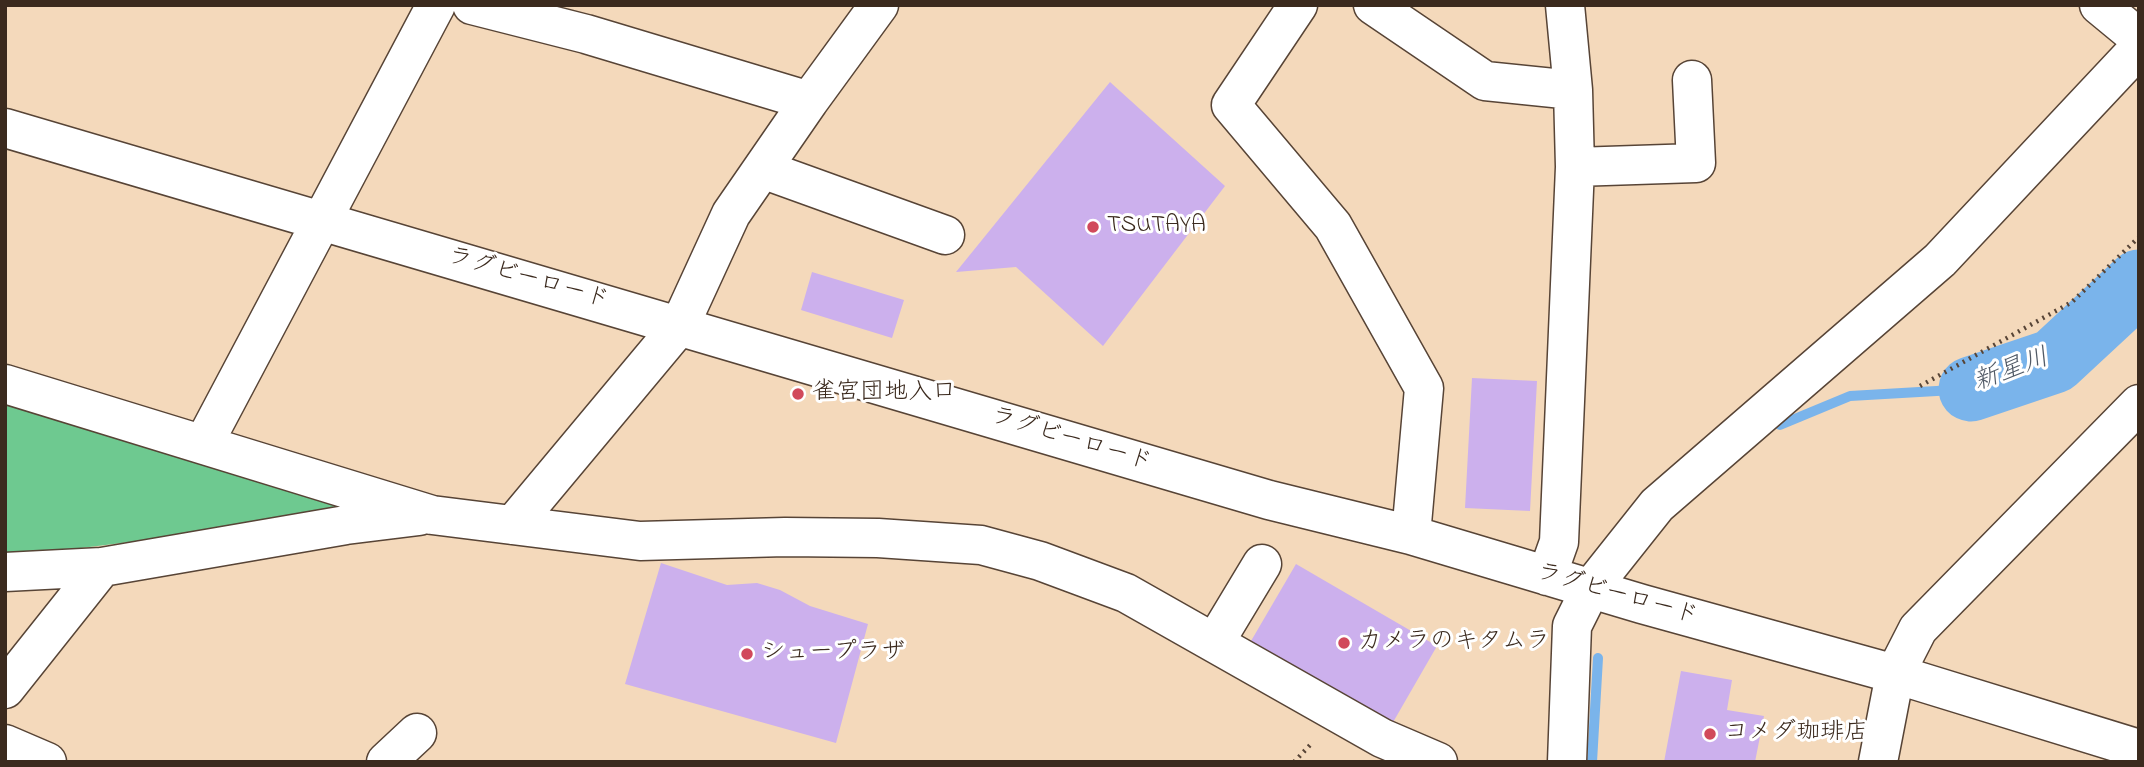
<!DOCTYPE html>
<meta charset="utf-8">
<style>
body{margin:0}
#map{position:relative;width:2144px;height:767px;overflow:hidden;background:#f4d9bb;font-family:"Indie Flower",sans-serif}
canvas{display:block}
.frame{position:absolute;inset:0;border:7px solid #3b2a1e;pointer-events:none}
</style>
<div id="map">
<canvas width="2144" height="767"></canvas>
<div class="frame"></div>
</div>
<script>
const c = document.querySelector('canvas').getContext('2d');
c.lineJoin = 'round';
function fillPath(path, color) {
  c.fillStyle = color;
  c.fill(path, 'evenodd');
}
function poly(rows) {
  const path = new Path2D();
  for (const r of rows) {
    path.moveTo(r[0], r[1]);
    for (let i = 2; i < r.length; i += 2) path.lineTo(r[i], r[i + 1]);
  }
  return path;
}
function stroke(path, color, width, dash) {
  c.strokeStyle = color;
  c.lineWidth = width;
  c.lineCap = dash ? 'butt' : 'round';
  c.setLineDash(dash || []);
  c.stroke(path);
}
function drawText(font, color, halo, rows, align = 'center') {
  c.font = font + ' "Indie Flower","Klee One",sans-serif';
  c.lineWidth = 6;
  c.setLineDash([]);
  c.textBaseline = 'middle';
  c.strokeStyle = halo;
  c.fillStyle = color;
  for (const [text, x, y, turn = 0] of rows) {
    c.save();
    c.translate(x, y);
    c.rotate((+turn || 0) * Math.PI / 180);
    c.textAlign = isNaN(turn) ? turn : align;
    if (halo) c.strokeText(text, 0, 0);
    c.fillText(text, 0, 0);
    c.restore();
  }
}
fillPath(poly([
 [5,401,363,508,138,541,73,549,5,553]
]), '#6ec990');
stroke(poly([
 [1780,425,1850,396,1971,389],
 [1592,762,1598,658]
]), '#7ab4eb', 10);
stroke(poly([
 [1971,389,2054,361,2139,282]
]), '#7ab4eb', 65);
fillPath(poly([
 [1110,82,1225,186,1103,346,1016,267,956,272],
 [812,272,904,300,892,338,801,310],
 [1472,378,1537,381,1530,511,1465,508],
 [661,563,727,585,757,583,780,590,810,606,868,624,836,743,625,684],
 [1296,564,1437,646,1392,724,1251,641],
 [1681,671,1732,680,1727,710,1764,716,1755,762,1664,762]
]), '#ccb0ed');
const minor = poly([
 [472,5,586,34,809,101],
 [1298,5,1231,105,1333,226,1424,388,1411,535],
 [1373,5,1485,81,1573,90],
 [2099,5,2139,38],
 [5,128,1269,500,1411,535,1642,604,1895,674,2139,749],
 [1575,167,1696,163,1692,80],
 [762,169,945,235],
 [5,384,432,515,640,541,785,537,878,538,981,545,1040,561,1126,593,1382,738,1438,762],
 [204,443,436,5],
 [513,525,680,325,731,214,809,101,879,5],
 [5,572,102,567,346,525,419,516],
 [1547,576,1559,542,1575,167,1573,90,1565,5],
 [1215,642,1262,564],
 [5,689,102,567],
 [5,744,47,762],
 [386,762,417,733],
 [1567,762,1572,626,1591,588,1657,505,1940,260,2139,48],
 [1878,762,1895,674,1918,629,2139,404]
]);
stroke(minor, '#574436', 41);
stroke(poly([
 [1920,386,2072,302,2139,237],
 [1294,762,1313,742]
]), '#574436', 4.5, [2, 5]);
stroke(minor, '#fff', 38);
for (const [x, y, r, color] of [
 [1093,227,7,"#d1495b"],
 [798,394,7,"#d1495b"],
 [1344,643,7,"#d1495b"],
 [747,654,7,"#d1495b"],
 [1710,734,7,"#d1495b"]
]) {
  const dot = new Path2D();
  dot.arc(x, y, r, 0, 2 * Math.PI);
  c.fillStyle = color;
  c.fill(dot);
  stroke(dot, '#fff', 2.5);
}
drawText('24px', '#3b2a1e', '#fff', [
 ["TSUTAYA",1107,227],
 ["雀宮団地入口",812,394],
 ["カメラのキタムラ",1358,643],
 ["シュープラザ",761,654],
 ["コメダ珈琲店",1724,734]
], 'left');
drawText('24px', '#3b2a1e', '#fff', [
 ["ラグビーロード",528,280,16],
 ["ラグビーロード",1071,441,17],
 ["ラグビーロード",1617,596,16]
]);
drawText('italic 26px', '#515a66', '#fff', [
 ["新星川",2012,372,-20]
]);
</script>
